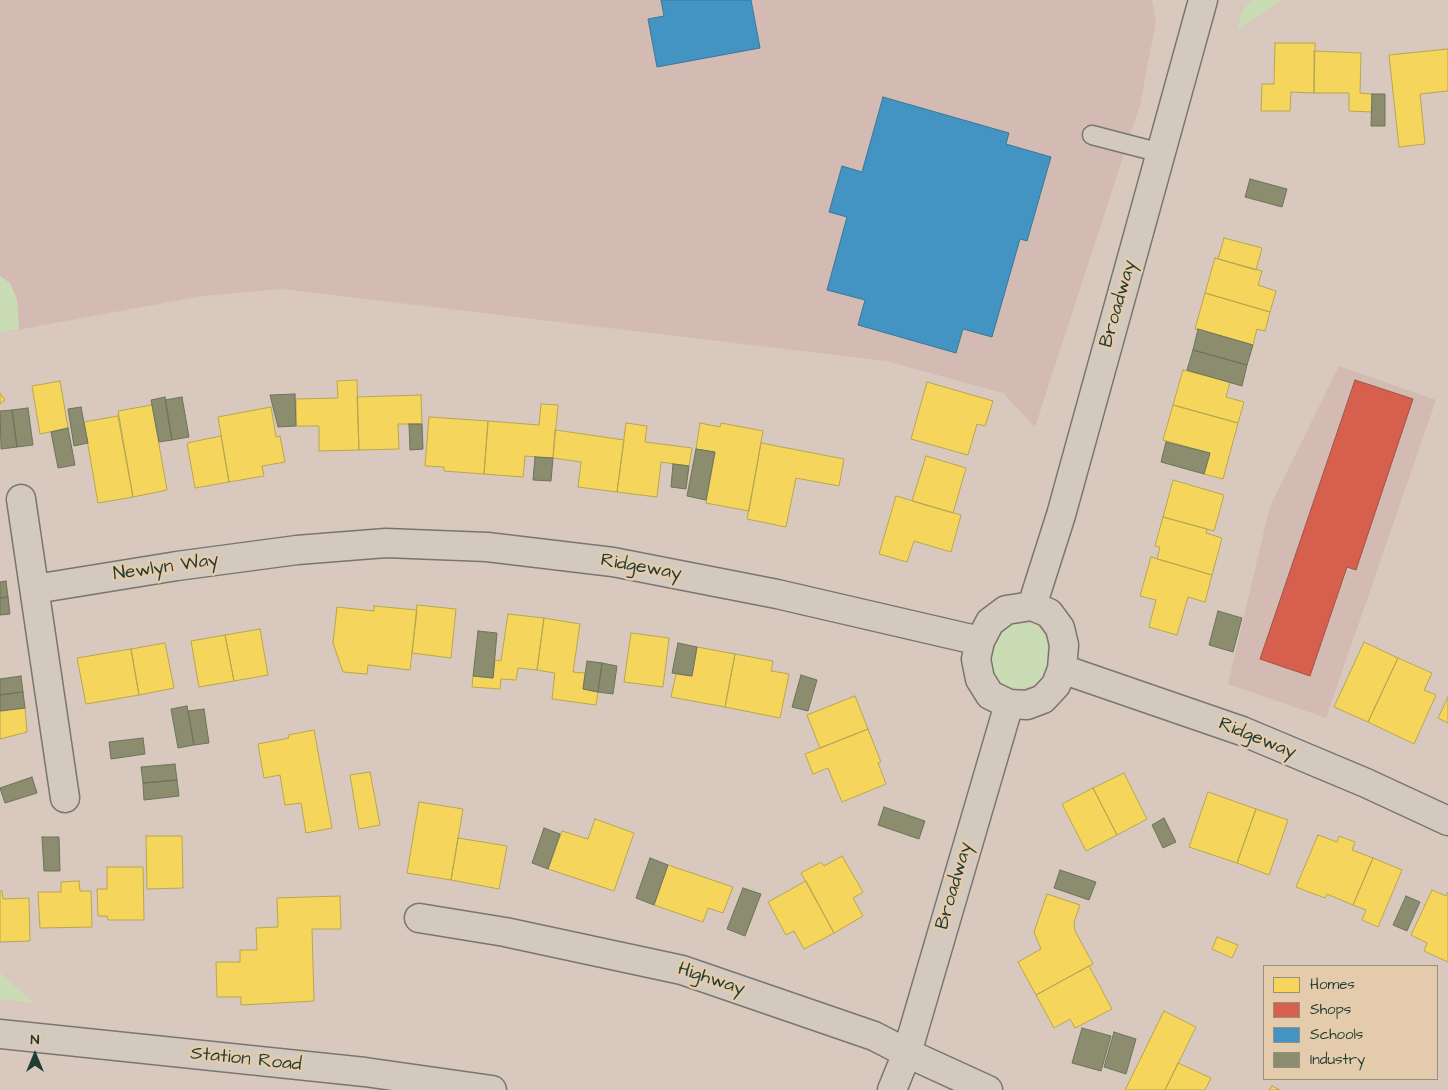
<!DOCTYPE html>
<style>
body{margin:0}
#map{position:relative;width:1448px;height:1090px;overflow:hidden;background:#d9c8bd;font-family:"Architects Daughter",sans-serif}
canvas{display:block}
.legend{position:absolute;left:1263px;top:965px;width:175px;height:115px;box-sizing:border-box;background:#e4cbac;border:1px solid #95927c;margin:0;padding:6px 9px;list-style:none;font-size:15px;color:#1f3d34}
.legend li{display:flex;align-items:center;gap:10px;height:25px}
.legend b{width:25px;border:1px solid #95927c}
.north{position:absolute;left:10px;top:1030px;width:50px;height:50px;-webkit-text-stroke:4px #e4cbac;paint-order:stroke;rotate:0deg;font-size:14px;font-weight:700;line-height:20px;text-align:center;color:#1f3d34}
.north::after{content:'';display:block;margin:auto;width:18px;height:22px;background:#1f3d34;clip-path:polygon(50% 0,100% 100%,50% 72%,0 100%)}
</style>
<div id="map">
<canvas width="1448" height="1090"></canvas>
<ul class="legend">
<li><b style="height:14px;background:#f6d55c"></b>Homes</li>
<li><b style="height:14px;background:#d6604d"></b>Shops</li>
<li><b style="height:14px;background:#4393c3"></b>Schools</li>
<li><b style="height:14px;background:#8c8c6e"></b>Industry</li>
</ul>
<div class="north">N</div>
</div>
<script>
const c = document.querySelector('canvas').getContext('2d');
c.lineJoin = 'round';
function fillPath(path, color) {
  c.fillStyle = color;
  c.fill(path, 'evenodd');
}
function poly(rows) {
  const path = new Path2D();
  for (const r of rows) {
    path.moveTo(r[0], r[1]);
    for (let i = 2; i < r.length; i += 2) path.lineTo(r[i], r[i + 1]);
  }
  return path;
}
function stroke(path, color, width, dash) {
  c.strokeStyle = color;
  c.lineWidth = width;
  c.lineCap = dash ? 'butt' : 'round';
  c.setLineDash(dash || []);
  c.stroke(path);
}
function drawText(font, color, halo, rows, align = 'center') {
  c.font = font + ' "Architects Daughter",sans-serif';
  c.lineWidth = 5;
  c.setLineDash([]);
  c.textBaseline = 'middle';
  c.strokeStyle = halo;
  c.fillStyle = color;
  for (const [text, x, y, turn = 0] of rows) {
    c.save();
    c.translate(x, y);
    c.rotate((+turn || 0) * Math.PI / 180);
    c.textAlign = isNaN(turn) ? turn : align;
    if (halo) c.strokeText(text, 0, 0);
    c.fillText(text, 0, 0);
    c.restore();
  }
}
fillPath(poly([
 [0,0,1152,0,1156,21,1140,105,1035,427,1003,393,886,361,282,289,202,296,0,333],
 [1339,366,1436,400,1326,718,1228,684,1270,506]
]), '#d3bbb3');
fillPath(poly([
 [1252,0,1281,0,1237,30,1242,11],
 [0,276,10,283,17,299,19,329,0,333],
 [1024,623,1035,625,1042,631,1047,642,1048,656,1045,670,1038,682,1024,688,1011,687,999,681,993,670,992,658,995,645,1002,631,1013,624],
 [0,973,34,1003,0,999]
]), '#cadcb4');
const homes = poly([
 [1275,43,1315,43,1314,93,1291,92,1290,111,1261,111,1262,84,1274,84,1275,43],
 [1448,49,1448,91,1420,94,1425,144,1399,147,1389,55,1448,49],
 [1314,51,1361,53,1360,93,1372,94,1372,112,1349,111,1349,93,1314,93,1314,51],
 [1224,238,1262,248,1256,270,1218,259,1224,238],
 [1215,258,1262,271,1258,285,1276,291,1270,312,1205,293,1215,258],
 [1205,293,1270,312,1265,331,1257,329,1253,345,1195,329,1205,293],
 [1183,370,1230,382,1226,397,1244,402,1238,423,1173,405,1183,370],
 [357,380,359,450,319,451,319,426,296,426,296,399,338,398,337,381,357,380],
 [60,381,68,428,40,434,32,386,60,381],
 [927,382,993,401,985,426,977,424,968,455,911,439,927,382],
 [0,393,5,400,0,404,0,393],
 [421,395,422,424,398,424,399,449,359,450,357,397,421,395],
 [541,404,558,405,553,458,525,456,523,477,484,474,488,421,539,425,541,404],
 [152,405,167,490,133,497,118,411,152,405],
 [1173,405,1238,423,1223,479,1204,474,1210,453,1163,440,1173,405],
 [271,407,276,437,280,436,285,462,262,466,264,476,229,482,218,417,271,407],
 [118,416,133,497,98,503,84,422,118,416],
 [429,417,488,421,484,474,444,471,444,467,425,466,429,417],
 [626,423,647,426,645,442,692,448,689,466,661,462,657,497,617,492,626,423],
 [700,423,720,427,721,423,763,431,749,511,706,503,715,452,696,449,700,423],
 [555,430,624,440,617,492,578,487,581,462,553,458,555,430],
 [221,436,229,482,195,488,187,443,221,436],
 [761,443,844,459,839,486,796,478,786,527,747,519,761,443],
 [926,456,966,468,953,513,912,501,926,456],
 [1173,480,1224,495,1214,531,1163,517,1173,480],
 [896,496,961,515,951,552,914,541,907,562,879,554,896,496],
 [1163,517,1207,529,1206,533,1222,538,1212,575,1157,559,1160,547,1155,546,1163,517],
 [1151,557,1212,575,1205,602,1188,597,1177,635,1149,627,1156,600,1140,596,1151,557],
 [417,605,456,609,451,658,412,653,417,605],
 [374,606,417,610,410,670,368,665,367,674,343,672,333,643,337,607,374,611,374,606],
 [508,614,544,618,537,670,518,668,516,680,501,679,500,689,472,687,473,676,493,678,495,660,501,661,508,614],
 [544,618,580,624,573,672,585,673,583,689,598,692,596,705,552,699,555,673,537,670,544,618],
 [260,629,268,675,234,681,225,635,260,629],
 [631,633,669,638,663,687,624,682,631,633],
 [225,635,234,681,199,687,191,641,225,635],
 [1364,642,1398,658,1368,722,1334,707,1364,642],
 [165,643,174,688,139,695,131,649,165,643],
 [697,647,735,654,725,707,671,697,676,674,692,676,697,647],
 [131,649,139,695,86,704,77,658,131,649],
 [735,654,773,661,771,671,789,674,780,718,725,707,735,654],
 [1398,658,1432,673,1424,690,1436,695,1414,744,1368,722,1398,658],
 [855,696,868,729,820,748,807,715,855,696],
 [1448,697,1448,723,1438,718,1448,697],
 [25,708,27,732,0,739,0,711,25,708],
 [868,729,881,762,878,763,886,784,842,802,828,768,813,774,805,754,868,729],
 [314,730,332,828,306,833,301,803,285,805,280,775,264,778,258,744,289,738,288,735,314,730],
 [370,772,380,825,359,829,350,775,370,772],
 [1124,773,1147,819,1117,835,1093,788,1124,773],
 [1093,788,1117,835,1086,851,1062,804,1093,788],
 [1208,792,1256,809,1237,863,1189,847,1208,792],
 [419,802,463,809,451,880,407,873,419,802],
 [1256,809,1288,820,1269,875,1237,863,1256,809],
 [595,819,634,833,614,891,548,869,562,831,588,839,595,819],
 [1318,835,1337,842,1339,836,1355,842,1352,850,1373,858,1353,905,1327,894,1325,898,1296,887,1318,835],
 [146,836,182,836,183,888,147,889,146,836],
 [458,838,507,846,499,889,451,880,458,838],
 [842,856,863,892,853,898,863,916,834,933,801,873,821,862,824,866,842,856],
 [1373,858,1402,870,1378,927,1362,920,1366,910,1353,905,1373,858],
 [668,865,733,887,723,913,708,908,703,922,654,905,668,865],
 [107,867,143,867,144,920,108,920,107,916,98,916,97,889,107,889,107,867],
 [79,881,80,891,91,891,92,927,40,928,38,892,61,892,61,882,79,881],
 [806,881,834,933,804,949,794,931,786,935,768,902,806,881],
 [1432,890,1446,896,1448,892,1448,962,1424,951,1427,943,1411,935,1432,890],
 [0,891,2,891,3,899,29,898,30,941,0,942,0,891],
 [1047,894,1080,905,1074,922,1075,931,1093,964,1036,995,1018,962,1041,949,1034,932,1047,894],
 [340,896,341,929,312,929,314,1001,241,1005,241,997,217,997,216,962,240,962,240,950,257,950,256,928,278,927,277,898,340,896],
 [1217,937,1238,945,1232,958,1212,949,1217,937],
 [1089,966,1112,1009,1075,1028,1070,1019,1054,1028,1036,995,1089,966],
 [1164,1011,1196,1027,1165,1090,1125,1090,1164,1011],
 [1178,1063,1211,1078,1205,1090,1165,1090,1178,1063],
 [1272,1086,1280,1090,1269,1090,1272,1086]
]);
fillPath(homes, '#f6d55c');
stroke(homes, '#b6a750', 1);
const shops = poly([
 [1355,380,1413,399,1356,570,1347,567,1310,676,1260,659,1355,380]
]);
fillPath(shops, '#d6604d');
stroke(shops, '#9f5646', 1);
const schools = poly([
 [661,0,751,0,760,48,657,67,648,19,664,16,661,0],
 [883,97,1009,133,1006,144,1051,157,1027,241,1020,239,992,337,963,329,956,353,858,325,865,300,827,290,847,217,829,212,842,166,862,172,883,97]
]);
fillPath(schools, '#4393c3');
stroke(schools, '#387998', 1);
const industry = poly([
 [1372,94,1385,94,1385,126,1371,126,1372,94],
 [1250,179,1287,189,1282,207,1245,197,1250,179],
 [1198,329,1253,345,1247,365,1193,350,1198,329],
 [1193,350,1247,365,1242,386,1187,370,1193,350],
 [295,394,296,426,278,427,270,395,295,394],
 [165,397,172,440,159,442,151,400,165,397],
 [182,397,189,437,172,440,165,400,182,397],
 [81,407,88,443,74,446,68,409,81,407],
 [28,408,33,445,17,447,12,410,28,408],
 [12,410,17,447,1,449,0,411,12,410],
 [409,424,422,424,423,449,410,450,409,424],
 [68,428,75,465,58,468,51,432,68,428],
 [1166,442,1210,453,1204,474,1161,462,1166,442],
 [696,449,715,452,706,500,687,496,696,449],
 [535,457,553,458,551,481,533,480,535,457],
 [673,464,689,466,686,489,671,487,673,464],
 [6,581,8,597,0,598,0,582,6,581],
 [8,597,10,614,0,615,0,598,8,597],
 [1218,611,1242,618,1233,652,1209,645,1218,611],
 [478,631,497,633,493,678,473,676,478,631],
 [678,643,697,647,692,676,672,673,678,643],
 [587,661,602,663,598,692,583,689,587,661],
 [602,663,617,666,613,694,598,692,602,663],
 [801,675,817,680,808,711,792,707,801,675],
 [21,676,23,692,0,695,0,679,21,676],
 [23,692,25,708,0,711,0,695,23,692],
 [187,706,194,745,178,748,171,709,187,706],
 [204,709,209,743,194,745,188,711,204,709],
 [143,738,145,754,111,759,109,742,143,738],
 [175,764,177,780,143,783,141,767,175,764],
 [32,777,37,793,5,803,0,788,32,777],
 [177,780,179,796,144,800,143,783,177,780],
 [884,807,925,821,919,839,878,825,884,807],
 [1164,818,1176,842,1163,848,1152,825,1164,818],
 [544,828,560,834,548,869,532,863,544,828],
 [42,837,59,837,60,871,44,871,42,837],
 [650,858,668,865,654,905,636,898,650,858],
 [1060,870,1096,882,1089,900,1054,888,1060,870],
 [743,888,761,894,745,936,727,929,743,888],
 [1406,896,1420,902,1407,931,1393,925,1406,896],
 [1082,1028,1111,1036,1101,1071,1072,1063,1082,1028],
 [1114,1032,1136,1039,1126,1074,1104,1067,1114,1032]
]);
fillPath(industry, '#8c8c6e');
stroke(industry, '#6b745d', 1);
const lane = poly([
 [1092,135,1161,153]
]);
const street = poly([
 [21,499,65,798],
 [35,589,177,566,297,550,386,543,487,547,613,562,777,594,980,641],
 [1032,606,1061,515,1203,0],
 [1032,606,1049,613,1060,628,1064,645,1062,669,1056,685,1043,699,1027,705,1009,704,990,695,980,679,976,659,980,641,990,622,1006,610,1032,606],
 [1062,669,1242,731,1366,783,1448,821],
 [419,918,505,932,682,970,874,1036,907,1053,988,1090],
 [892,1090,907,1053,1009,704]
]);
const secondary = poly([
 [0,1034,365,1072,492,1090]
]);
stroke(lane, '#78766f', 21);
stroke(street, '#78766f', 31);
stroke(secondary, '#78766f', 31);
stroke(lane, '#d3c9be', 18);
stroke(street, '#d3c9be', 28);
stroke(secondary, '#d3c9be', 28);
drawText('19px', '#1f3d34', '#e4cbac', [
 ["Broadway",1119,304,-74],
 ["Newlyn Way",166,568,-8],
 ["Ridgeway",641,568,10],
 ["Ridgeway",1257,739,22],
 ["Broadway",955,886,-74],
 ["Highway",711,980,18],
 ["Station Road",246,1060,6]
]);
</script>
